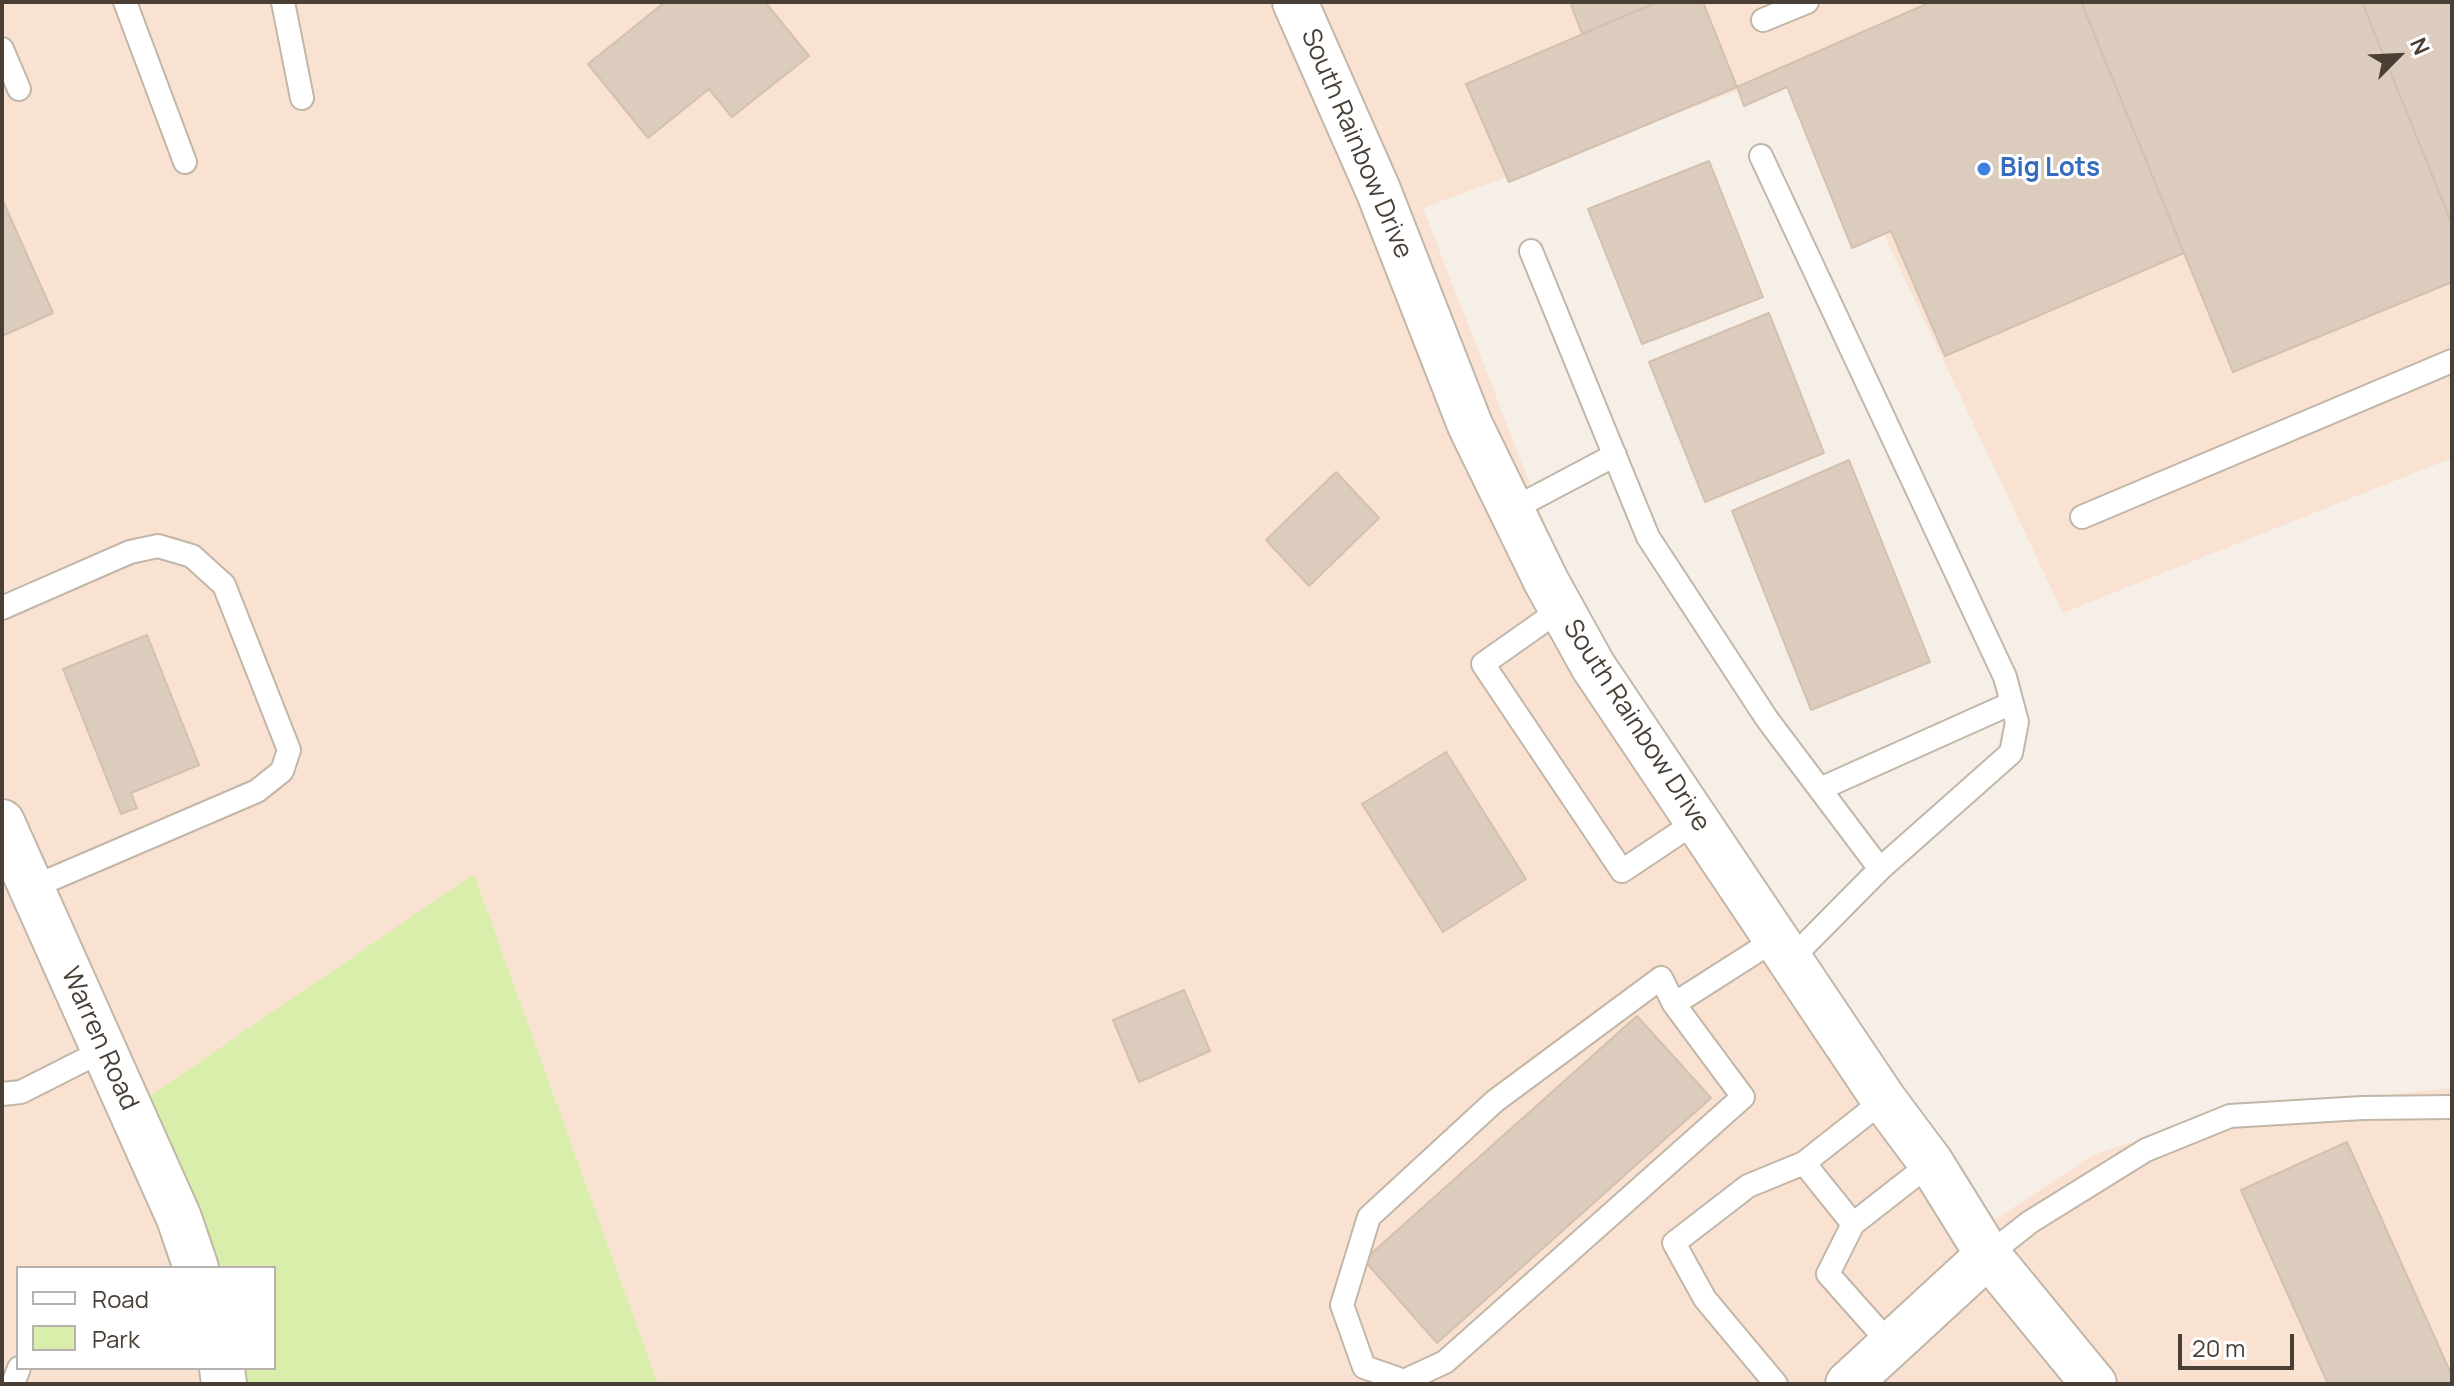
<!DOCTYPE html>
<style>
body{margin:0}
#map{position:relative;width:2454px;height:1386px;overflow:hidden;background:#f6efe8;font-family:Manrope,sans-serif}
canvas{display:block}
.frame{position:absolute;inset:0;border:4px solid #4a3f35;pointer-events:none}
.legend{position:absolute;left:16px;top:1266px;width:260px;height:104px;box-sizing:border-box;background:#fff;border:2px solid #b7b2ae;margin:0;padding:10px 14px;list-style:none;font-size:24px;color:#4a3f35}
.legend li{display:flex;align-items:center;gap:16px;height:40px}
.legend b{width:40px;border:2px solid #b7b2ae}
.north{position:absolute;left:2358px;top:16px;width:80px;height:80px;-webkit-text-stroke:6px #fff;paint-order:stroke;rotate:66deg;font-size:22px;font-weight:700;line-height:32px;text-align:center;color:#4a3f35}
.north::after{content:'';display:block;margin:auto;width:28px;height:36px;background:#4a3f35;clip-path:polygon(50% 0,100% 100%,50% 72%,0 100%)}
.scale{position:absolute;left:2178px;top:1334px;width:116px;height:36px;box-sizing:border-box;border:4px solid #4a3f35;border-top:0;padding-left:10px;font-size:24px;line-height:28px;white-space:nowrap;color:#4a3f35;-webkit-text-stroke:6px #fff;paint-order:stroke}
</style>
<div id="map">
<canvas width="2454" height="1386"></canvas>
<div class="frame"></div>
<ul class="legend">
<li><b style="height:10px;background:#fff"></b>Road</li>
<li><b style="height:22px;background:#daeeac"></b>Park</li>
</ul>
<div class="north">N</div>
<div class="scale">20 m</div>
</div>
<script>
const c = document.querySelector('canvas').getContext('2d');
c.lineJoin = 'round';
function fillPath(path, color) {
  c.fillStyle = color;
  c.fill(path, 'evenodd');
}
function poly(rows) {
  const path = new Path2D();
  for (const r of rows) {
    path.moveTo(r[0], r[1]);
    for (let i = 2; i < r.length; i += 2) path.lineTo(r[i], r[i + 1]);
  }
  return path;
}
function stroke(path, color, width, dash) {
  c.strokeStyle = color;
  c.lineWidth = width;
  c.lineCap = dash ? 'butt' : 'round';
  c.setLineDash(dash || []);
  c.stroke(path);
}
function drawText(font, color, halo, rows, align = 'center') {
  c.font = font + ' Manrope,sans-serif';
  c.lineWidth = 6;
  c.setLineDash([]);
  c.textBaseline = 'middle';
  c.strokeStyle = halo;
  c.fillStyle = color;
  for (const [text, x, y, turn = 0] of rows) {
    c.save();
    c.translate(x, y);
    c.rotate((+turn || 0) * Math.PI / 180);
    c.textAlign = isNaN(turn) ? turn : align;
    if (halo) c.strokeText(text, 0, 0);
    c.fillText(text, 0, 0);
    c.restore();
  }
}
fillPath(poly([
 [2,2,2452,2,2452,458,2063,613,1804,66,1423,208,1572,592,1988,1224,2093,1155,2223,1112,2452,1088,2452,1384,658,1384,474,874,189,1268,18,1268,18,1368,234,1368,241,1384,2,1384]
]), '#f9e2d1');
fillPath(poly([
 [474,874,658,1384,241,1384,234,1368,274,1368,274,1268,189,1268,122,1115]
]), '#daeeac');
const building = poly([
 [665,2,765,2,809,56,732,117,709,89,648,138,588,64,665,2],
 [1570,2,1658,2,1582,34,1570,2],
 [1658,2,1703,2,1737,87,1509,182,1466,84,1658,2],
 [1931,2,2081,2,2184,253,1945,356,1891,231,1852,248,1787,87,1744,106,1737,87,1931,2],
 [2081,2,2362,2,2452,224,2452,282,2233,372,2081,2],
 [2362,2,2452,2,2452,224,2362,2],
 [1709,161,1763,297,1642,344,1588,209,1709,161],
 [2,199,53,313,2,336,2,199],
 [1769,313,1824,453,1705,502,1649,362,1769,313],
 [1849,460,1930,662,1811,710,1732,511,1849,460],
 [1336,472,1379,518,1309,586,1266,540,1336,472],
 [147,635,199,765,131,793,137,808,121,814,63,669,147,635],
 [1446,752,1526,879,1443,932,1362,804,1446,752],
 [1184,990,1210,1051,1139,1082,1113,1020,1184,990],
 [1637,1016,1711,1098,1437,1343,1364,1260,1637,1016],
 [2347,1142,2452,1376,2451,1384,2328,1384,2241,1190,2347,1142]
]);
fillPath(building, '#dcccbe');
stroke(building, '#d4c0ae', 2);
const service = poly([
 [125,2,185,162],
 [283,2,302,98],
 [1763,20,1807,2],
 [2,49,19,89],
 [1761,156,2005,677,2017,722,2011,753,1880,869,1790,960],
 [1531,251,1648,537,1767,719,1880,869],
 [1511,510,1615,455],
 [2082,517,2452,361],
 [2,608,130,552,158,546,192,556,224,585,289,750,282,771,257,791,31,888],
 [1561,609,1483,664,1622,871,1697,821],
 [1820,789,2012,703],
 [1661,978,1674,1004,1743,1097,1445,1362,1404,1381,1364,1367,1342,1305,1369,1217,1495,1101,1661,978],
 [1674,1004,1776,939],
 [2,1094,21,1092,104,1050],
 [1804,1163,1853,1224],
 [1988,1255,2030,1222,2146,1150,2230,1116,2362,1108,2452,1107],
 [1891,1345,1828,1274,1853,1224,1931,1163],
 [13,1384,19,1368],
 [1776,1384,1705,1299,1674,1243,1748,1186,1804,1163,1884,1100]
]);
const minor = poly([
 [1295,2,1378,190,1470,425,1546,581,1593,666,1884,1100,1931,1163,1988,1255,2094,1384],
 [2,822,179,1218,196,1268],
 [222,1368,224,1384],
 [1848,1384,1988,1255]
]);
stroke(service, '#c2b6a9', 26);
stroke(minor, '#c2b6a9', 48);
stroke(service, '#fff', 22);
stroke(minor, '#fff', 44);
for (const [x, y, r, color] of [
 [1984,169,8,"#3f7fe0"]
]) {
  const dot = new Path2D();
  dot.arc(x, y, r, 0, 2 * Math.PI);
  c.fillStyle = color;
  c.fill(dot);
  stroke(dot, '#fff', 3);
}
drawText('26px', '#4a3f35', '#fff', [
 ["South Rainbow Drive",1356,144,67],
 ["South Rainbow Drive",1636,726,57],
 ["Warren Road",99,1039,66]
]);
drawText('bold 26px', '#366cbe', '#fff', [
 ["Big Lots",2000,169]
], 'left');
</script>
